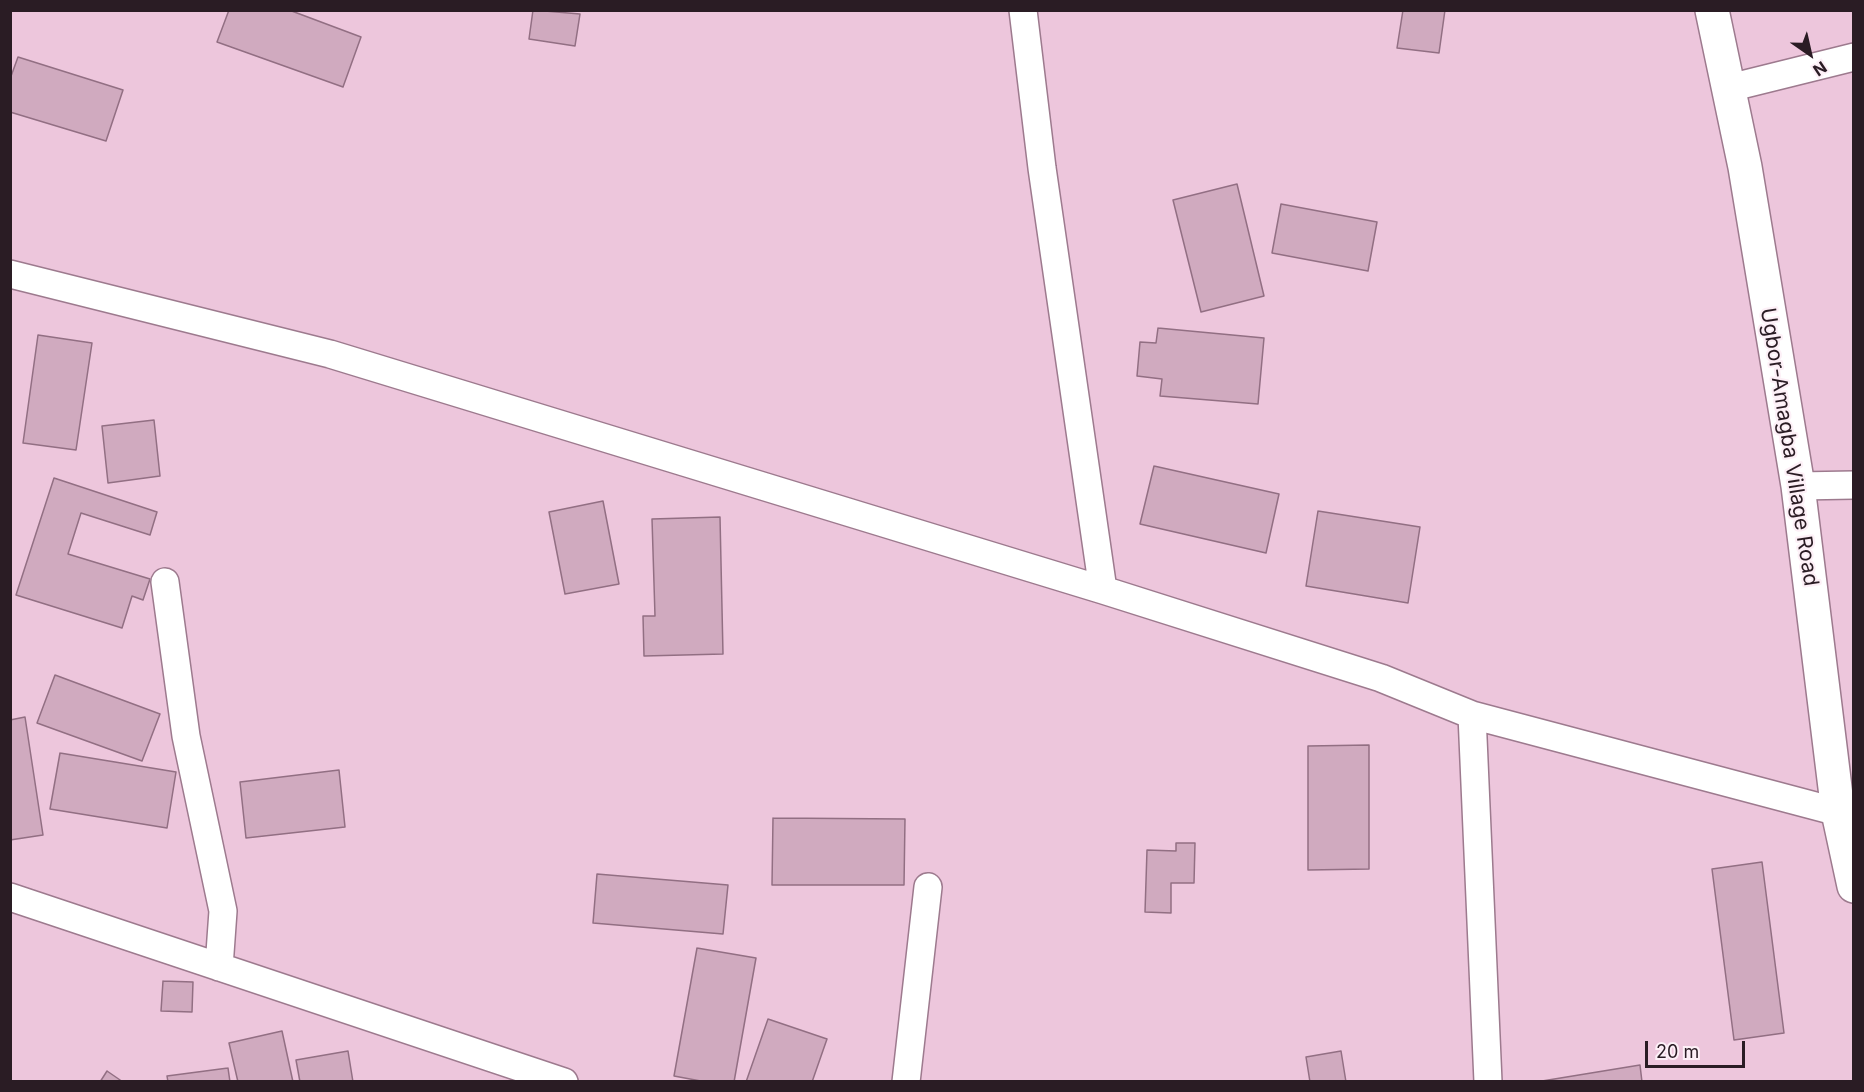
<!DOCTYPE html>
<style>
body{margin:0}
#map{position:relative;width:1864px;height:1092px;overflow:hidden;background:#edc6dc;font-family:Inter,sans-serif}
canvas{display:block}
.frame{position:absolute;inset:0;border:12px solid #2a1c24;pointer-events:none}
.north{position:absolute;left:1780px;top:24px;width:60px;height:60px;-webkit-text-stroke:4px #fdf0f7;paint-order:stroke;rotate:146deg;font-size:16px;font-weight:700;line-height:24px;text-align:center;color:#2a1c24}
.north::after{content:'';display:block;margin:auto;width:21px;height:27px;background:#2a1c24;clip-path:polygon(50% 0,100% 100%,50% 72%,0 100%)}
.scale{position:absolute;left:1645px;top:1041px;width:100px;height:27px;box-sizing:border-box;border:3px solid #2a1c24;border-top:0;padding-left:8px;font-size:18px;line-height:21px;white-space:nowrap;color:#2a1c24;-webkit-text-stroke:4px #fdf0f7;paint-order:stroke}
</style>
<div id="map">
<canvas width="1864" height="1092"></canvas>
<div class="frame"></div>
<div class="north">N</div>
<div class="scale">20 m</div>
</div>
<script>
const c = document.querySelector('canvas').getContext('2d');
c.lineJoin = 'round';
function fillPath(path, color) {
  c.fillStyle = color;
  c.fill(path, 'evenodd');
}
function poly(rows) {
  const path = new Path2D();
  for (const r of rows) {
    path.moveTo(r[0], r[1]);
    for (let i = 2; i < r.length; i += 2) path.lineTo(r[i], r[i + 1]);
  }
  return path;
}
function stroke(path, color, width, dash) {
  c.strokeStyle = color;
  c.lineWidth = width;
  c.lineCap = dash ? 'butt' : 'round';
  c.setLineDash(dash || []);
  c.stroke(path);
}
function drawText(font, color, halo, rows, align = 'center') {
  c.font = font + ' Inter,sans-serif';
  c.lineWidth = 4.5;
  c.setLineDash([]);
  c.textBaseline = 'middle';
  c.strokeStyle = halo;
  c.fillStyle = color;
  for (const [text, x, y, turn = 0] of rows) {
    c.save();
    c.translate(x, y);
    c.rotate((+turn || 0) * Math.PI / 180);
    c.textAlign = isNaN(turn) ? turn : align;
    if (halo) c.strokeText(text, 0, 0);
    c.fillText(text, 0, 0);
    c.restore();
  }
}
const building = poly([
 [229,10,289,10,361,37,343,87,217,42,229,10],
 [533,10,580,14,575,46,529,39,533,10],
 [1403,10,1445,10,1439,53,1397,48,1403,10],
 [18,57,123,90,106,141,10,112,10,79,18,57],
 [1237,184,1264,296,1201,312,1173,200,1237,184],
 [1281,204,1377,222,1368,271,1272,253,1281,204],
 [1158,328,1264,338,1258,404,1160,396,1162,379,1137,376,1140,342,1156,343,1158,328],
 [38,335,92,343,76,450,23,443,38,335],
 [154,420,160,476,108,483,102,426,154,420],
 [1154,466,1279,494,1266,553,1140,524,1154,466],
 [54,478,157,512,150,535,81,513,68,554,150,579,143,600,132,596,122,628,16,595,54,478],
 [603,501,619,584,565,594,549,512,603,501],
 [1318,511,1420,527,1408,603,1306,586,1318,511],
 [720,517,723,654,644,656,643,616,655,616,652,519,720,517],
 [55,675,160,714,142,761,37,723,55,675],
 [25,717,43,835,10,840,10,720,25,717],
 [1369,745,1369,869,1308,870,1308,746,1369,745],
 [60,753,176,772,167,828,50,809,60,753],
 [339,770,345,827,246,838,240,782,339,770],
 [773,818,905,819,904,885,772,885,773,818],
 [1176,843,1195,843,1194,883,1171,883,1171,913,1145,912,1147,850,1176,851,1176,843],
 [1762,862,1784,1033,1734,1040,1712,869,1762,862],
 [597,874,728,885,723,934,593,923,597,874],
 [697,948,756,958,734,1082,706,1082,674,1076,697,948],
 [163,981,193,982,192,1012,161,1011,163,981],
 [768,1019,827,1039,812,1082,746,1082,768,1019],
 [282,1031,293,1082,238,1082,229,1043,282,1031],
 [348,1051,353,1082,300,1082,296,1060,348,1051],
 [1341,1051,1346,1082,1310,1082,1306,1057,1341,1051],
 [1640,1065,1642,1082,1536,1082,1640,1065],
 [228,1068,230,1082,168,1082,167,1076,228,1068],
 [107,1071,123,1082,100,1082,107,1071]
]);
fillPath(building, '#d0aabf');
stroke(building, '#926f83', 1.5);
const street = poly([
 [1023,10,1042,168,1103,590],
 [1729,88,1854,57],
 [10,274,330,354,1103,590,1381,678,1472,715,1838,812],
 [1798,486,1854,485],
 [165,582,186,736,223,911,219,967],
 [1472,715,1488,1082],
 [10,897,564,1082],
 [906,1082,928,887]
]);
const secondary = poly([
 [1712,10,1745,167,1798,486,1838,812,1854,886]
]);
stroke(street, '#9d7a8e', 30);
stroke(secondary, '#9d7a8e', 36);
stroke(street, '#fff', 27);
stroke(secondary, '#fff', 33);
drawText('21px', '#2a1c24', '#fdf0f7', [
 ["Ugbor-Amagba Village Road",1789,447,81]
]);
</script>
